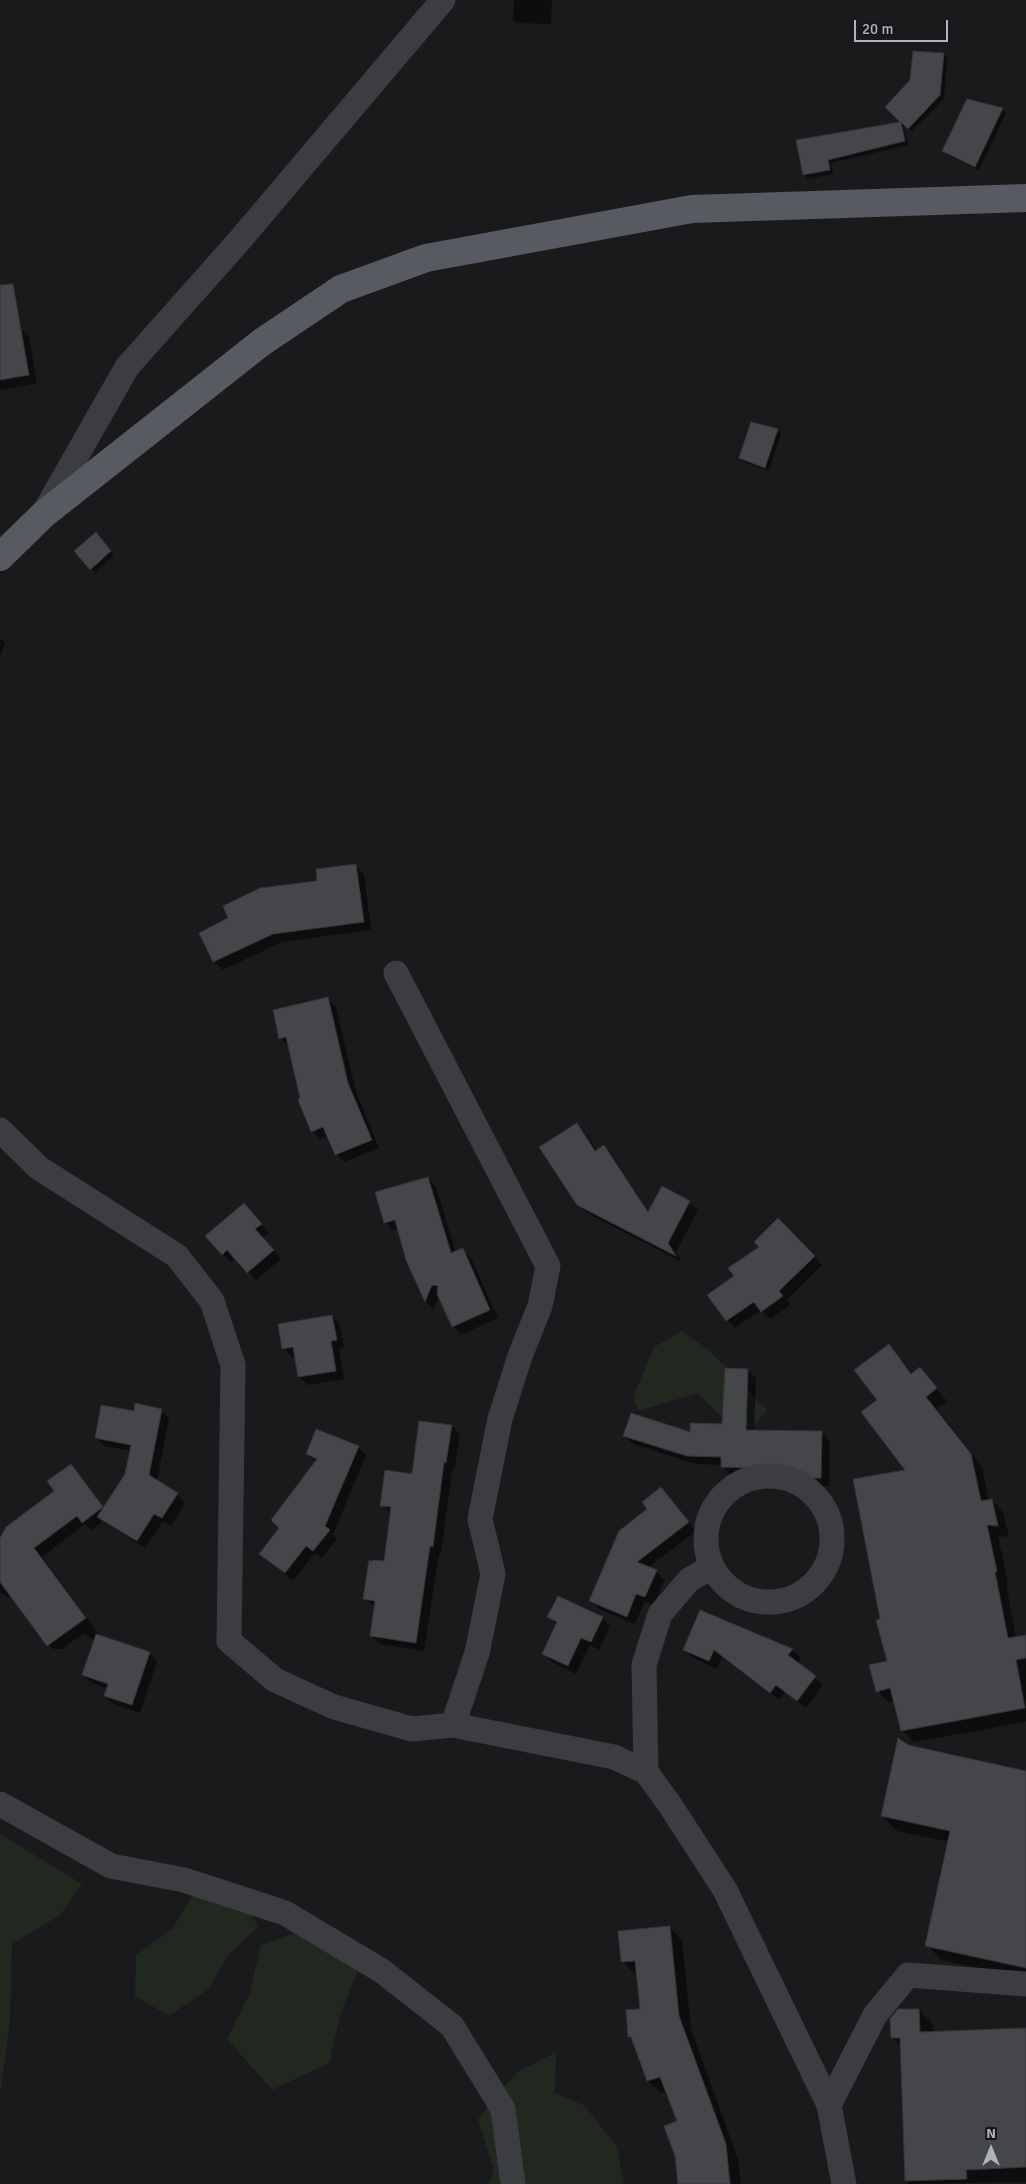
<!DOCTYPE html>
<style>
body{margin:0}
#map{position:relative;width:1026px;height:2184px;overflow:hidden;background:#1a1a1c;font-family:Signika,sans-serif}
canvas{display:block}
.north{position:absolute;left:966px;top:2124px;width:50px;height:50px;-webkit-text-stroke:4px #151517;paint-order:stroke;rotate:0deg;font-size:14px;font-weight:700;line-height:20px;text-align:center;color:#adb4bc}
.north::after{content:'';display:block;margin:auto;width:18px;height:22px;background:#adb4bc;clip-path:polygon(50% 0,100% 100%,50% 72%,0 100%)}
.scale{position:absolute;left:854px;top:20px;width:94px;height:22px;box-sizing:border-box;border:2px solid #adb4bc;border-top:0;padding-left:6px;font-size:15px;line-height:18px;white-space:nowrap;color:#adb4bc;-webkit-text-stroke:4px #151517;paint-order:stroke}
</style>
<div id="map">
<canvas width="1026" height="2184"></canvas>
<div class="north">N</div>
<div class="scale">20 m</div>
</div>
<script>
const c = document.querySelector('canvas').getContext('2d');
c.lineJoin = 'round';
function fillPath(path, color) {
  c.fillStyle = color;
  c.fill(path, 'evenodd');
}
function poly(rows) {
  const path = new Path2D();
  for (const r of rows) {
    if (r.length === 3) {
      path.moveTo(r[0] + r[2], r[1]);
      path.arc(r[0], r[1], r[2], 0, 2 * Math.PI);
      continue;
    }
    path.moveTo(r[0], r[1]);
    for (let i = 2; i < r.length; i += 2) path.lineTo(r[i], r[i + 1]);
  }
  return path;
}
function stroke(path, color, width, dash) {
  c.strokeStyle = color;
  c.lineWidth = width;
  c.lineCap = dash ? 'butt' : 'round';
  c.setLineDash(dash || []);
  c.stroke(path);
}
fillPath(poly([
 [682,1331,709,1350,767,1410,743,1439,698,1393,638,1411,633,1397,654,1347],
 [0,1834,82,1884,60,1915,12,1944,10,2020,0,2095],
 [192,1896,218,1898,248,1907,258,1927,228,1955,209,1989,169,2016,135,1996,136,1955,173,1928],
 [301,1931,358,1969,341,2013,329,2063,272,2090,227,2039,249,1995,261,1945],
 [556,2052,555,2093,585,2106,617,2147,624,2184,488,2184,494,2171,478,2119,516,2073]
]), '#202820');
fillPath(poly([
 [514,0,552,0,551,24,517,23,513,19],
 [943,54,947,58,944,99,912,131,903,123,908,145,831,163,833,174,808,179,804,175,798,141,903,123],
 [1002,109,1006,113,979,170,947,155,943,151],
 [20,328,29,336,37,383,0,390,0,331],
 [752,423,778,430,781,434,769,471,744,462,740,458],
 [99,538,114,555,95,573,91,569],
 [0,638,5,643,0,657],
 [356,866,364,874,371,930,282,942,223,970,214,962,200,933],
 [328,999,336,1007,356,1092,379,1148,344,1162,336,1154,328,1136,320,1139,312,1131,302,1099,288,1046,280,1038],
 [576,1125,585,1133,597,1151,604,1146,612,1155,649,1212,689,1202,698,1210,676,1252,682,1262,587,1213,578,1204],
 [428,1178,436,1187,456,1253,463,1250,471,1258,498,1318,461,1335,453,1326,439,1296,434,1309,426,1302,407,1259,399,1229,393,1230,385,1222],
 [252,1213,269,1233,263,1238,281,1259,256,1280,236,1258,231,1262,222,1254],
 [778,1220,822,1265,787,1300,790,1305,770,1319,761,1310,735,1328,727,1320,736,1276,761,1247],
 [332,1316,340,1325,344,1348,339,1349,344,1379,308,1385,299,1377,296,1356,292,1357,284,1348],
 [889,1346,913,1374,920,1369,947,1401,937,1409,982,1467,989,1500,992,1500,1003,1512,1009,1537,998,1536,1008,1583,1006,1583,1016,1638,1026,1636,1026,1722,914,1742,902,1730,895,1701,889,1703,878,1691,888,1662,881,1620,908,1471,879,1401],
 [747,1370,756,1378,754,1432,821,1432,830,1441,829,1486,805,1486,796,1477,730,1475,722,1465,696,1464,633,1444,624,1435,691,1433,724,1426],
 [161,1410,169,1418,157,1482,177,1494,185,1503,171,1526,163,1521,145,1548,103,1521,91,1530,85,1524,42,1557,101,1637,149,1653,157,1661,140,1713,114,1704,105,1696,108,1689,92,1683,83,1675,95,1640,83,1634,62,1649,53,1649,44,1641,44,1615,0,1593,0,1534,3,1535,56,1492,70,1465,104,1508,126,1474,131,1451,104,1446,96,1437,135,1413],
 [452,1426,460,1435,454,1470,452,1470,441,1554,439,1554,424,1651,380,1644,371,1636,375,1607,365,1598,385,1563,392,1514,381,1505,413,1475],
 [358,1447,366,1455,333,1535,337,1539,322,1558,315,1553,293,1581,261,1553,280,1528,316,1462,307,1454],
 [661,1489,696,1531,648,1568,656,1571,664,1580,654,1605,645,1601,635,1624,599,1609,590,1600],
 [700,1612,793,1650,801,1658,797,1663,823,1685,806,1708,785,1692,779,1700,722,1657,717,1669,693,1658,684,1650],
 [549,1617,602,1618,610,1626,599,1650,590,1645,576,1674,552,1662,544,1654,557,1625],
 [908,1746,1026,1772,1026,1978,941,1960,927,1945,949,1842,897,1831,882,1816],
 [669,1927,682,1940,691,2029,738,2159,741,2184,679,2184,678,2122,667,2091,661,2093,648,2081,634,2041,629,2037,641,2010,637,1974,635,1974,622,1961],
 [919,2010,933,2024,933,2033,1026,2030,1026,2182,910,2184,906,2181,901,2046,892,2037]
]), '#0007');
const building = poly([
 [913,51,944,53,940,95,908,129,901,122,905,141,828,160,830,170,803,175,796,140,900,122,885,107,910,80,913,51],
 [967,99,1003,108,975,167,942,151,967,99],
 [13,284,29,375,0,380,0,285,13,284],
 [751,422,778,429,765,468,739,458,751,422],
 [96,532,111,551,90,570,74,551,96,532],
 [356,864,364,922,273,934,213,962,199,933,228,918,223,906,260,888,317,881,316,869,356,864],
 [328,997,348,1083,372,1140,335,1155,323,1127,311,1132,298,1100,300,1098,286,1037,279,1039,273,1010,328,997],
 [577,1123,595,1151,604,1145,648,1212,662,1186,690,1201,668,1243,676,1256,577,1205,539,1147,577,1123],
 [428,1177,451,1253,463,1248,490,1310,452,1327,437,1294,438,1286,432,1285,425,1302,406,1260,395,1220,384,1223,375,1192,428,1177],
 [244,1203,262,1224,255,1229,274,1250,247,1273,227,1250,222,1255,205,1236,244,1203],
 [778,1218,815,1256,779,1291,783,1296,761,1312,754,1302,726,1321,707,1295,734,1276,728,1268,759,1247,754,1242,778,1218],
 [332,1315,337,1340,331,1341,336,1371,298,1377,293,1347,282,1349,278,1324,332,1315],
 [889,1344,911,1374,920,1367,937,1388,926,1397,971,1454,981,1501,992,1499,998,1526,987,1525,997,1571,995,1572,1008,1638,1026,1635,1026,1658,1016,1660,1025,1708,901,1731,890,1688,876,1692,869,1665,887,1661,876,1620,880,1619,853,1479,905,1470,861,1412,877,1400,854,1370,889,1344],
 [725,1368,748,1369,746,1430,822,1431,821,1478,795,1478,795,1469,721,1467,721,1457,687,1456,623,1436,631,1413,690,1432,690,1423,722,1424,725,1368],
 [135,1403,162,1409,149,1475,178,1493,162,1518,154,1514,137,1541,97,1517,125,1474,131,1445,95,1438,101,1405,134,1411,135,1403],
 [419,1421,452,1425,446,1463,444,1462,433,1547,430,1546,416,1643,370,1636,375,1601,363,1599,369,1560,372,1562,372,1560,384,1561,391,1507,380,1506,385,1470,412,1474,419,1421],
 [316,1429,359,1446,325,1526,330,1530,313,1551,306,1546,285,1573,259,1554,279,1528,271,1520,317,1459,306,1454,316,1429],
 [71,1464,103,1507,82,1523,77,1516,34,1548,86,1618,47,1646,0,1582,0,1538,6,1527,54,1491,47,1481,71,1464],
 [661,1487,689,1522,637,1562,657,1570,645,1597,636,1594,627,1617,589,1601,619,1531,647,1509,642,1502,661,1487],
 [558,1596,603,1617,591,1642,581,1638,568,1666,542,1654,557,1622,547,1617,558,1596],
 [700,1610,793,1649,788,1655,816,1676,797,1701,776,1685,770,1693,714,1650,709,1661,683,1650,700,1610],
 [96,1634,150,1652,132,1705,104,1696,108,1684,82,1675,96,1634],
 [898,1738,908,1745,1026,1771,1026,1968,925,1946,950,1831,881,1816,898,1738],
 [670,1926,679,2016,726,2144,730,2184,678,2184,675,2156,664,2126,677,2121,660,2077,647,2081,631,2037,628,2037,626,2010,640,2009,635,1961,621,1962,618,1931,670,1926],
 [898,2009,919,2009,920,2032,1026,2028,1026,2167,966,2170,967,2179,905,2181,900,2038,891,2038,890,2019,898,2009]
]);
fillPath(building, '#444649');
stroke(building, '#343538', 1);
stroke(poly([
 [44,513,127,367,239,241,443,0],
 [396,973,548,1266,540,1306,520,1356,500,1419,480,1519,493,1574,477,1653,453,1725],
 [0,1130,39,1168,177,1256,212,1301,233,1365,229,1641,275,1680,334,1707,412,1729,453,1725,614,1757,646,1772,670,1805,725,1890,829,2105,844,2184],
 [769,1539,63],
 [646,1772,644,1665,660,1614,689,1580,711,1567],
 [0,1804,111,1866,184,1880,285,1913,382,1971,452,2026,503,2109,513,2184],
 [829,2105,875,2015,908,1975,1026,1984]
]), '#3b3d41', 25);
stroke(poly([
 [0,557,44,514,262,342,341,289,426,258,692,209,1026,198]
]), '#575b61', 28);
</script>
